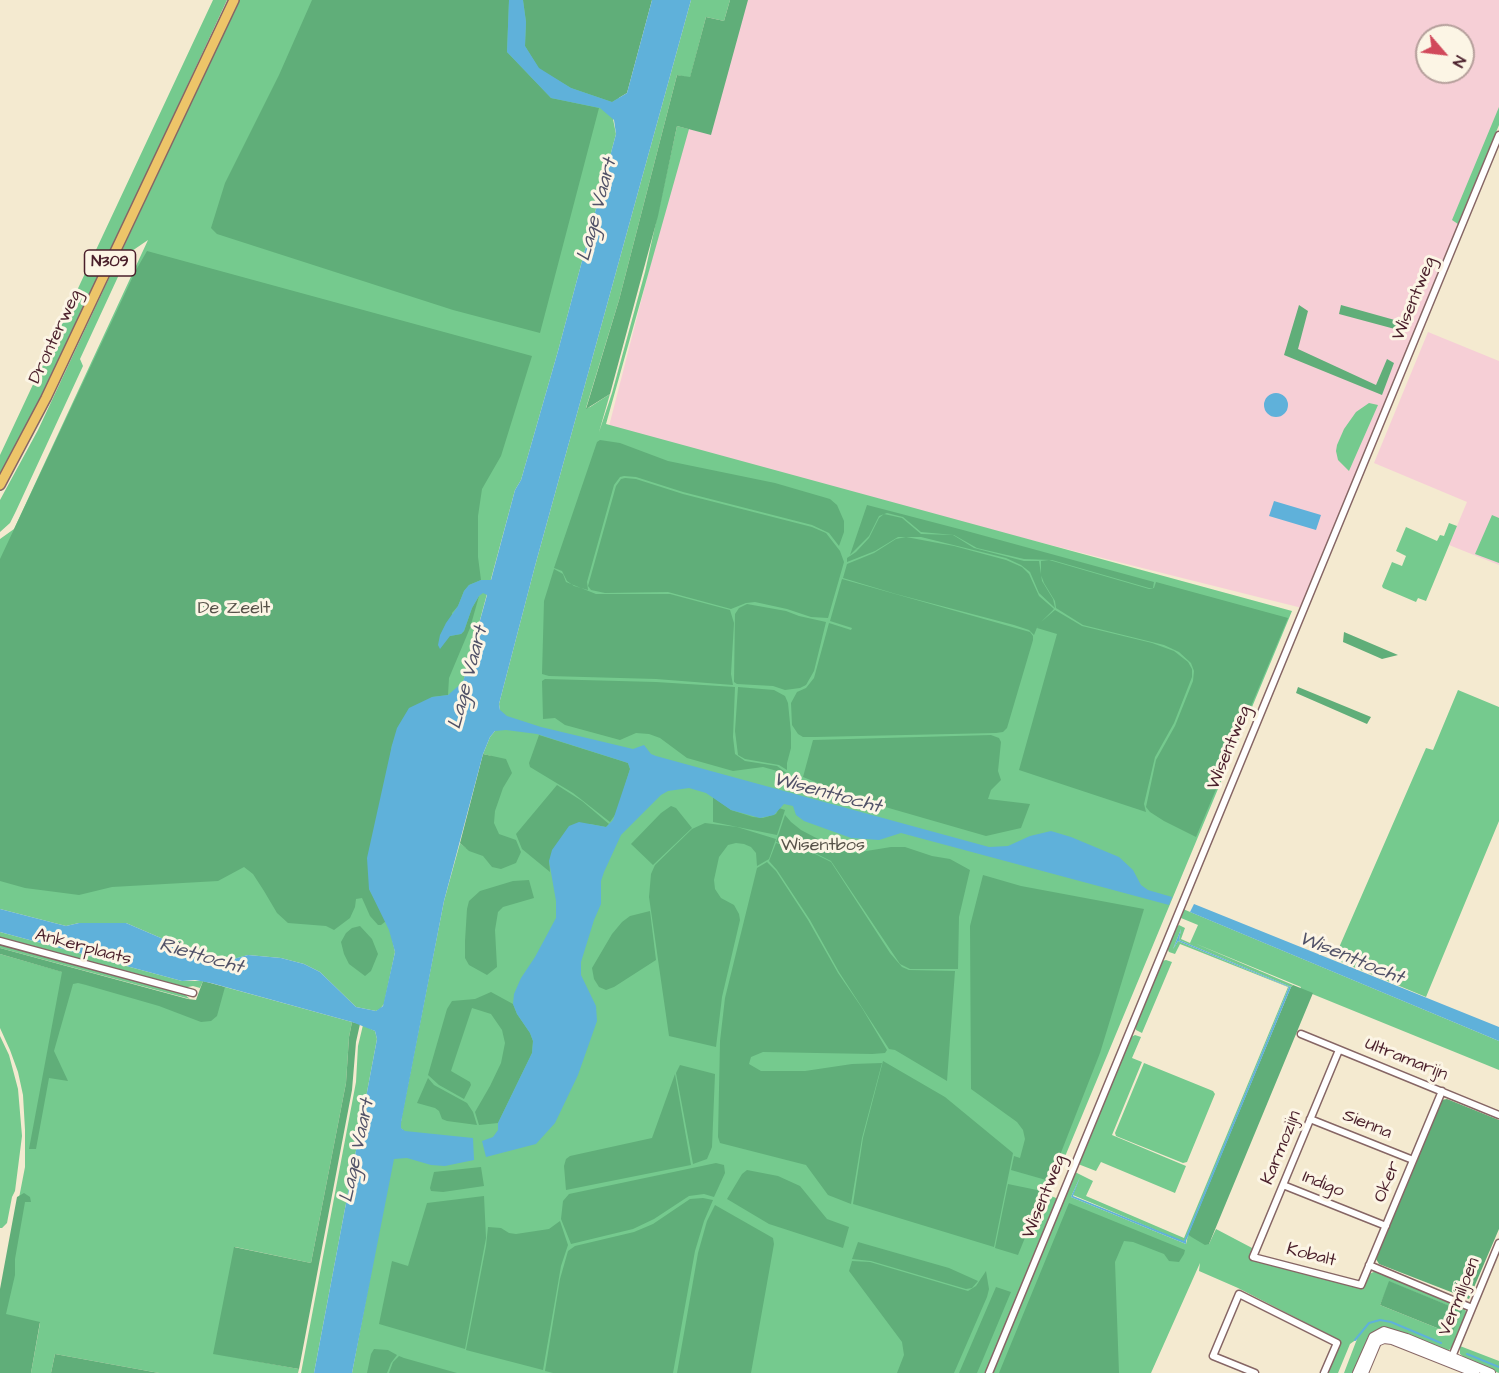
<!DOCTYPE html>
<style>
body{margin:0}
#map{position:relative;width:1499px;height:1373px;overflow:hidden;background:#f4ead0;font-family:"Architects Daughter",sans-serif}
canvas{display:block}
.north{position:absolute;left:1415px;top:24px;width:60px;height:60px;box-sizing:border-box;background:#fcf5e5;border:2px solid #b59f9b;border-radius:50%;rotate:118deg;font-size:16px;font-weight:700;line-height:24px;text-align:center;color:#4a1f2b}
.north::after{content:'';display:block;margin:auto;width:21px;height:27px;background:#d1495b;clip-path:polygon(50% 0,100% 100%,50% 72%,0 100%)}
</style>
<div id="map">
<canvas width="1499" height="1373"></canvas>
<div class="north">N</div>
</div>
<script>
const c = document.querySelector('canvas').getContext('2d');
c.lineJoin = 'round';
function fillPath(path, color) {
  c.fillStyle = color;
  c.fill(path, 'evenodd');
}
function poly(rows) {
  const path = new Path2D();
  for (const r of rows) {
    if (r.length === 3) {
      path.moveTo(r[0] + r[2], r[1]);
      path.arc(r[0], r[1], r[2], 0, 2 * Math.PI);
      continue;
    }
    path.moveTo(r[0], r[1]);
    for (let i = 2; i < r.length; i += 2) path.lineTo(r[i], r[i + 1]);
  }
  return path;
}
function stroke(path, color, width, dash) {
  c.strokeStyle = color;
  c.lineWidth = width;
  c.lineCap = dash ? 'butt' : 'round';
  c.setLineDash(dash || []);
  c.stroke(path);
}
function drawText(font, color, halo, rows, align = 'center') {
  c.font = font + ' "Architects Daughter",sans-serif';
  c.lineWidth = 6;
  c.setLineDash([]);
  c.textBaseline = 'middle';
  c.strokeStyle = halo;
  c.fillStyle = color;
  for (const [text, x, y, turn = 0] of rows) {
    c.save();
    c.translate(x, y);
    c.rotate((+turn || 0) * Math.PI / 180);
    c.textAlign = isNaN(turn) ? turn : align;
    if (halo) c.strokeText(text, 0, 0);
    c.fillText(text, 0, 0);
    c.restore();
  }
}
fillPath(poly([
 [734,0,1499,0,1499,123,1422,317,1302,608,607,434,687,122],
 [1427,36,1463,36,1463,72,1427,72],
 [1428,332,1499,361,1499,565,1449,545,1467,502,1374,463]
]), '#f6cfd6');
fillPath(poly([
 [213,0,227,0,26,433,0,478,0,455],
 [239,0,647,0,613,119,616,134,558,351,521,480,515,490,463,683,457,689,392,938,395,952,384,1004,380,1009,376,1011,356,1007,320,972,304,964,281,958,248,955,219,963,126,923,79,923,66,926,0,909,0,539,14,529,148,240,129,253,80,359,83,366,16,511,10,523,0,532,0,500,38,430],
 [691,0,730,0,724,21,706,17,690,78,677,75,619,300,586,408,590,407,610,394,599,432,612,393,645,272,677,126,689,129,606,424,1292,611,1049,1195,1063,1201,1075,1172,1093,1181,1086,1196,1184,1238,1288,987,1180,944,1175,954,1169,952,1167,948,1176,927,1179,925,1185,928,1181,939,1190,943,1198,925,1181,918,1183,909,1499,1041,1499,1070,1300,989,1301,987,1194,943,1293,985,1291,987,1179,940,1181,929,1173,949,1178,941,1289,987,1184,1242,1073,1195,1080,1177,1071,1197,1186,1244,1188,1235,1209,1244,1216,1229,1254,1249,1251,1259,1363,1289,1369,1274,1376,1271,1464,1307,1467,1314,1453,1346,1448,1351,1444,1351,1392,1329,1379,1329,1368,1337,1355,1373,1344,1373,1357,1339,1350,1344,1338,1373,1328,1373,1341,1341,1238,1288,1199,1271,1200,1263,1151,1373,352,1373,391,1166,403,1130,400,1128,402,1115,444,901,460,843,466,848,491,756,483,754,490,737,495,731,500,710,499,704,535,566],
 [1390,1282,1461,1311,1452,1334,1380,1305],
 [1499,107,1499,125,1458,224,1452,220],
 [1369,403,1378,405,1349,471,1338,460,1336,451,1337,445,1344,429,1356,412],
 [1492,515,1499,518,1499,563,1475,554],
 [1449,523,1457,526,1426,601,1418,598,1416,602,1383,588,1382,586,1392,562,1402,566,1406,556,1396,551,1406,527,1437,541,1440,535,1444,536],
 [1458,690,1499,707,1499,821,1426,997,1334,959,1426,748,1433,750],
 [0,932,182,981,203,981,200,988,193,986,183,988,0,938],
 [0,943,183,993,190,999,0,948],
 [0,954,203,1012,225,987,352,1022,349,1037,346,1083,311,1263,235,1247,218,1354,299,1369,298,1373,159,1373,55,1354,51,1373,31,1373,40,1323,0,1315,0,1296,25,1167,25,1130,23,1095,18,1072,10,1050,0,1028],
 [1166,960,1172,962,1142,1033,1136,1030,1135,1026,1162,961],
 [363,1025,375,1031,377,1039,314,1373,301,1373,356,1082,358,1046],
 [1135,1035,1141,1037,1132,1058,1142,1062,1112,1135,1186,1166,1175,1193,1101,1162,1096,1171,1078,1164,1131,1037],
 [0,1036,9,1055,18,1089,22,1136,15,1191,12,1197,7,1223,2,1228,0,1228],
 [1144,1063,1213,1091,1215,1094,1187,1162,1183,1163,1116,1136,1115,1133],
 [1460,1346,1499,1361,1499,1373,1464,1360,1465,1358,1460,1354]
]), '#75ca8e');
fillPath(poly([
 [312,0,509,0,507,52,551,98,599,108,540,333,453,310,217,234,211,228,225,183,279,75],
 [523,0,652,0,627,93,612,102,571,88,539,69,525,46,526,22],
 [730,0,748,0,711,135,677,126,658,216,610,394,586,409,619,300,677,75,690,77,706,17,724,21],
 [147,251,532,356,501,456,482,489,478,516,478,557,481,580,469,585,464,591,458,606,452,613,450,636,461,634,464,631,472,608,479,596,470,628,449,678,448,695,432,697,392,745,369,889,386,921,381,925,378,925,370,916,362,898,356,899,355,907,350,918,334,930,326,926,288,923,277,913,264,891,253,874,244,867,218,881,112,887,79,895,25,888,0,881,0,559,136,270],
 [1299,305,1308,311,1298,349,1376,385,1387,359,1394,363,1382,395,1284,355],
 [1341,305,1409,324,1406,332,1339,314],
 [600,440,620,443,668,461,775,483,830,499,837,505,844,521,844,532,839,546,829,533,812,525,683,492,636,477,624,476,620,477,614,485,587,582,588,590,574,586,567,581,562,571,554,568,597,442],
 [625,478,636,479,683,494,812,527,826,533,840,551,844,562,828,618,811,617,787,609,755,602,746,603,731,609,668,592,605,593,591,590,588,586,616,486,621,479],
 [867,505,963,530,1154,582,1153,588,1149,588,1052,560,1024,559,977,548,954,535,921,532,903,517,887,513,879,516,869,536,850,555],
 [884,514,902,518,921,534,953,535,974,548,1024,561,1039,561,1042,581,1053,599,1055,608,1039,593,1030,572,1021,565,1006,558,921,537,898,537,875,551,847,562,847,558,856,552,869,538,879,518],
 [906,537,954,546,1006,560,1022,567,1029,574,1039,596,1054,609,1041,622,1055,610,1082,626,1152,643,1174,651,1188,662,1192,669,1192,677,1174,723,1155,757,1144,804,1146,812,1019,770,1057,634,1037,628,1038,625,1034,635,1029,630,1014,625,896,594,843,578,847,564,874,553,896,539],
 [1049,560,1149,589,1154,588,1156,582,1288,618,1196,837,1164,821,1150,812,1146,807,1156,760,1175,726,1193,681,1194,671,1191,663,1179,652,1164,645,1083,625,1056,608,1055,601,1044,583,1041,575,1041,561],
 [554,569,563,574,566,582,596,594,670,594,730,610,734,623,731,674,733,685,656,679,549,676,542,674,544,601],
 [842,579,1030,632,1033,636,1033,640,1007,728,1003,732,996,733,815,737,803,737,798,734,792,725,791,703,797,692,806,688,814,678,829,623,851,630,852,628,830,621],
 [747,604,786,611,799,616,826,622,814,671,806,685,800,688,785,690,773,686,737,684,734,682,735,614,739,608],
 [1344,632,1398,655,1382,659,1343,642],
 [545,679,656,682,735,687,733,737,735,754,745,761,777,766,788,774,763,767,733,771,687,758,660,738,649,734,636,733,620,740,565,725,555,718,543,719,542,681],
 [738,687,774,690,785,696,788,703,791,733,791,748,787,763,787,770,779,765,745,759,738,755,735,731],
 [1298,687,1371,717,1367,724,1296,693],
 [539,735,628,763,630,769,617,812,610,822,573,793,530,767,529,763],
 [991,735,999,738,1001,742,998,771,1001,780,991,790,988,799,1030,804,1021,828,986,836,854,798,803,777,813,740],
 [483,754,506,759,512,773,503,788,495,811,494,823,499,834,516,840,521,852,516,863,501,869,492,867,483,856,469,851,460,843],
 [557,785,582,801,609,824,606,827,590,824,549,861,550,872,522,849,516,834],
 [713,797,731,810,753,817,763,818,776,814,779,808,785,810,777,835,713,822],
 [671,806,676,808,692,828,653,865,631,844,661,813],
 [785,815,791,822,801,830,839,850,854,853,891,847,905,847,932,856,950,859,970,870,959,917,958,969,910,969,900,964,831,861,817,854,776,842],
 [705,823,737,827,776,839,769,859,757,866,756,853,751,847,744,844,736,843,728,845,719,857,714,880,715,889,721,898,734,905,739,914,740,920,722,997,716,1047,669,1036,649,897,651,874,655,865,692,829],
 [776,843,815,854,831,862,890,953,902,967,909,970,955,971,947,1081,895,1050,889,1049,839,972,810,920,777,870,769,861],
 [767,862,776,871,808,920,838,973,862,1008,887,1050,885,1053,872,1054,763,1052,751,1057,749,1064,761,1071,805,1071,852,1064,882,1063,862,1138,851,1204,828,1195,806,1165,720,1143,718,1137,720,1041,725,998,757,868],
 [983,875,1021,886,1144,909,1100,1053,1053,1173,1046,1180,1011,1170,1014,1156,1020,1158,1025,1139,1023,1130,1017,1122,971,1089,970,926],
 [529,880,534,898,503,907,498,912,495,930,497,967,487,975,469,965,465,958,465,941,467,909,469,901,480,891,513,881],
 [650,911,656,960,614,987,606,990,599,987,594,979,592,968,612,934,622,922,630,916],
 [360,926,372,939,378,954,371,971,365,976,349,964,344,954,341,942,346,933,352,928],
 [0,948,188,999,196,1000,203,981,225,987,217,1016,211,1021,201,1022,159,1006,86,985,78,983,73,984,54,1051,68,1081,49,1078,36,1149,29,1149,62,972,0,954],
 [1293,985,1313,993,1209,1244,1205,1245,1188,1235,1291,987],
 [491,992,513,1004,517,1014,530,1033,533,1041,532,1053,498,1123,479,1125,475,1112,490,1086,501,1063,505,1043,502,1030,491,1014,472,1008,451,1071,470,1082,471,1085,464,1099,439,1085,428,1075,447,1009,452,1001,475,999],
 [352,1022,360,1024,356,1042,352,1090,299,1369,213,1354,234,1247,311,1263,346,1083,349,1037],
 [883,1061,945,1097,1013,1153,994,1247,853,1204,863,1138],
 [680,1065,715,1074,712,1147,707,1159,693,1164,676,1073],
 [675,1074,691,1165,566,1190,564,1166,566,1159,570,1156,652,1138],
 [428,1078,434,1085,467,1103,473,1112,477,1125,447,1121,442,1119,439,1111,435,1108,417,1103],
 [1447,1099,1499,1120,1499,1229,1469,1299,1379,1264,1376,1259,1441,1100],
 [716,1163,724,1165,725,1173,714,1197,704,1194,689,1196,654,1219,633,1229,571,1244,561,1219,563,1201,569,1194],
 [481,1167,484,1186,443,1192,431,1191,430,1188,434,1172],
 [747,1170,778,1176,800,1186,827,1219,849,1227,843,1248,769,1224,727,1199,742,1174],
 [1008,1184,1037,1190,1043,1193,1018,1255,995,1248],
 [24,1193,30,1197,31,1202,25,1202,15,1259,15,1275,6,1314,40,1322,31,1373,0,1373,0,1289,17,1197],
 [484,1196,486,1238,465,1349,379,1324,392,1261,408,1266,427,1203],
 [703,1198,713,1200,704,1221,695,1251,673,1373,553,1373,545,1371,560,1279,568,1251,575,1246,634,1232,653,1224,690,1199],
 [1069,1203,1185,1250,1184,1254,1179,1262,1169,1261,1164,1254,1133,1242,1124,1241,1115,1262,1119,1373,999,1373],
 [715,1205,773,1238,774,1244,751,1373,677,1373,698,1253,707,1221],
 [560,1221,568,1245,561,1266,543,1370,466,1350,486,1246,488,1227,501,1228,509,1233,516,1234,549,1229],
 [858,1242,949,1268,978,1281,972,1288,966,1289,871,1261,852,1259],
 [852,1261,870,1262,968,1291,976,1286,986,1271,989,1289,987,1297,954,1373,897,1373,904,1355,902,1342,849,1271],
 [1389,1281,1462,1311,1452,1334,1380,1305],
 [996,1287,1011,1292,983,1359,977,1373,959,1373],
 [374,1349,388,1350,397,1355,391,1363,387,1373,367,1373,371,1354],
 [55,1354,159,1373,51,1373],
 [399,1356,404,1358,457,1373,389,1373,393,1362]
]), '#60ae79');
fillPath(poly([
 [509,0,523,0,526,22,525,46,539,68,571,88,612,102,627,93,652,0,691,0,535,566,499,704,500,710,507,716,541,727,633,749,644,745,651,754,656,756,989,847,1008,846,1030,836,1051,831,1071,837,1119,857,1133,870,1141,885,1148,890,1172,897,1169,905,901,833,879,840,851,838,804,821,796,815,793,806,784,804,774,815,760,818,731,810,706,793,689,788,668,791,661,795,621,835,604,872,601,881,601,904,594,920,581,962,581,975,596,1006,597,1021,578,1075,555,1123,536,1144,486,1157,482,1141,493,1137,498,1130,498,1123,532,1053,533,1041,530,1033,517,1014,513,1004,514,994,521,978,535,957,556,918,556,901,549,861,552,850,569,826,579,822,606,827,613,820,630,769,628,763,622,761,537,734,506,730,495,731,490,737,483,754,444,901,401,1123,401,1128,405,1131,473,1138,474,1160,445,1166,431,1165,407,1158,394,1159,352,1373,314,1373,377,1039,375,1031,352,1022,211,983,195,980,182,981,0,932,0,909,66,926,79,923,126,923,219,963,248,955,281,958,304,964,320,972,356,1007,376,1011,383,1006,395,952,389,930,369,889,367,858,392,745,397,728,409,708,432,697,448,695,463,682,487,595,483,593,479,596,472,608,464,631,461,634,450,636,440,649,438,645,440,635,446,623,458,606,464,591,469,585,481,580,491,580,515,490,521,480,558,351,616,134,614,120,600,108,551,98,507,52],
 [1276,405,12],
 [1274,501,1321,515,1316,530,1269,516],
 [1194,904,1499,1027,1499,1041,1190,912],
 [1181,929,1179,940,1291,987,1186,1241,1186,1244,1071,1197,1080,1177,1073,1196,1184,1241,1289,987,1178,941,1173,949]
]), '#5fb1da');
stroke(poly([
 [1355,1340,1369,1323,1380,1320,1391,1322,1441,1343],
 [1467,1354,1499,1367]
]), '#5fb1da', 2);
const minor = poly([
 [0,941,193,993],
 [1301,1034,1499,1115],
 [1339,1050,1253,1257,1361,1285,1442,1091],
 [1310,1119,1413,1160],
 [1283,1185,1386,1226],
 [1369,1265,1472,1308],
 [1451,1359,1499,1243],
 [989,1373,1499,135],
 [1255,1373,1213,1356,1239,1294,1337,1343,1324,1373]
]);
const tertiary = poly([
 [1357,1373,1373,1337,1384,1331,1407,1338,1491,1373],
 [1364,1373,1377,1342,1384,1339,1392,1340,1475,1373]
]);
const primary = poly([
 [0,485,46,398,234,0]
]);
stroke(minor, '#866665', 9);
stroke(tertiary, '#866665', 10);
stroke(primary, '#866665', 12);
stroke(minor, '#fff', 6);
stroke(tertiary, '#fff', 8);
stroke(primary, '#edc569', 9);
for (const [x, y, w] of [
 [110,263,51]
]) {
  const box = new Path2D();
  box.roundRect(x - w / 2, y - 13, w, 26, 4.5);
  c.fillStyle = '#fcf5e5';
  c.fill(box);
  stroke(box, '#4a1f2b', 1.5);
}
drawText('bold 16px', '#4a1f2b', null, [
 ["N309",110,263]
]);
drawText('18px', '#4a1f2b', '#fcf5e5', [
 ["Wisentweg",1415,299,-68],
 ["Dronterweg",56,337,-65],
 ["Wisentweg",1230,748,-68],
 ["Ankerplaats",83,948,15],
 ["Ultramarijn",1406,1060,22],
 ["Sienna",1367,1125,22],
 ["Karmozijn",1282,1148,-68],
 ["Oker",1388,1182,-68],
 ["Indigo",1323,1185,22],
 ["Wisentweg",1045,1197,-68],
 ["Kobalt",1311,1256,14],
 ["Vermiljoen",1460,1297,-68]
]);
drawText('18px', '#575249', '#fcf5e5', [
 ["De Zeelt",234,609],
 ["Wisentbos",823,846]
]);
drawText('italic 20px', '#515268', '#fcf5e5', [
 ["Lage Vaart",598,210,-75],
 ["Lage Vaart",469,678,-75],
 ["Wisenttocht",827,794,15],
 ["Riettocht",201,957,16],
 ["Wisenttocht",1351,959,22],
 ["Lage Vaart",358,1151,-78]
]);
</script>
